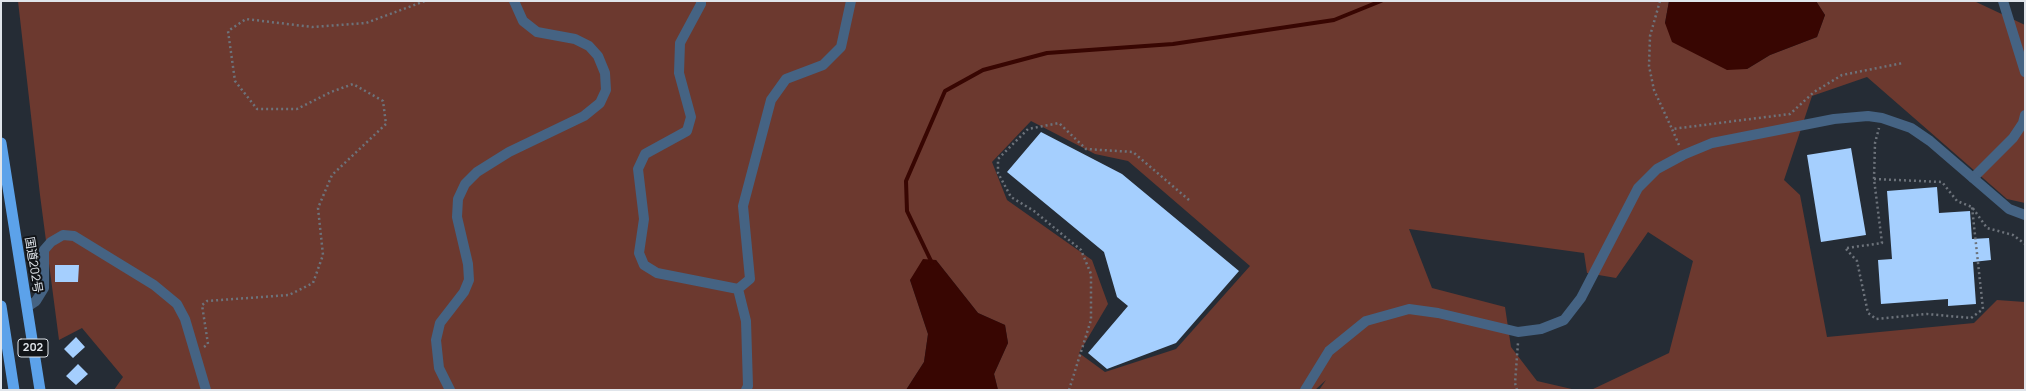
<!DOCTYPE html>
<meta charset="utf-8">
<style>
body{margin:0}
#map{position:relative;width:2026px;height:391px;overflow:hidden;background:#252c35;font-family:Manrope,sans-serif}
canvas{display:block}
.frame{position:absolute;inset:0;border:2px solid #e0e5eb;pointer-events:none}
</style>
<div id="map">
<canvas width="2026" height="391"></canvas>
<div class="frame"></div>
</div>
<script>
const c = document.querySelector('canvas').getContext('2d');
c.lineJoin = 'round';
function fillPath(path, color) {
  c.fillStyle = color;
  c.fill(path, 'evenodd');
}
function poly(rows) {
  const path = new Path2D();
  for (const r of rows) {
    path.moveTo(r[0], r[1]);
    for (let i = 2; i < r.length; i += 2) path.lineTo(r[i], r[i + 1]);
  }
  return path;
}
function stroke(path, color, width, dash) {
  c.strokeStyle = color;
  c.lineWidth = width;
  c.lineCap = dash ? 'butt' : 'round';
  c.setLineDash(dash || []);
  c.stroke(path);
}
function drawText(font, color, halo, rows, align = 'center') {
  c.font = font + ' Manrope,"Noto Sans JP",sans-serif';
  c.lineWidth = 4;
  c.setLineDash([]);
  c.textBaseline = 'middle';
  c.strokeStyle = halo;
  c.fillStyle = color;
  for (const [text, x, y, turn = 0] of rows) {
    c.save();
    c.translate(x, y);
    c.rotate((+turn || 0) * Math.PI / 180);
    c.textAlign = isNaN(turn) ? turn : align;
    if (halo) c.strokeText(text, 0, 0);
    c.fillText(text, 0, 0);
    c.restore();
  }
}
fillPath(poly([
 [18,1,1669,1,1665,23,1747,69,1770,55,1817,37,1825,15,1816,1,1974,1,2025,25,2025,203,2007,199,1867,77,1812,96,1784,180,1800,195,1827,337,1974,323,1997,300,2025,302,2025,390,1591,390,1669,353,1693,261,1648,232,1616,278,1587,273,1584,253,1409,229,1432,288,1505,307,1511,347,1537,381,1576,390,1319,390,1326,380,1315,390,998,390,994,374,1008,343,1005,325,978,313,936,260,910,280,928,334,924,362,906,390,114,390,123,377,82,328,59,340,40,195],
 [1031,121,1095,154,1128,161,1250,266,1176,349,1105,372,1079,353,1108,304,1092,260,1007,200,992,162]
]), '#6c392f');
fillPath(poly([
 [1669,1,1816,1,1825,15,1817,37,1770,55,1747,69,1727,70,1672,42,1665,23],
 [923,259,936,260,978,313,1005,325,1008,343,994,374,998,390,906,390,924,362,928,334,910,280]
]), '#380602');
stroke(poly([
 [932,263,907,211,906,181,945,91,983,70,1047,53,1173,44,1334,20,1381,1]
]), '#380602', 4);
fillPath(poly([
 [1041,132,1122,174,1239,271,1176,343,1107,369,1088,353,1128,306,1117,297,1104,252,1007,172],
 [1851,148,1866,235,1821,242,1807,155],
 [1937,187,1939,213,1970,211,1972,239,1989,238,1991,260,1973,262,1976,304,1948,306,1948,299,1881,304,1878,260,1892,259,1887,191],
 [55,265,79,265,78,282,55,282],
 [76,337,85,347,73,358,64,349],
 [78,364,88,374,76,385,66,376]
]), '#a5cffe');
stroke(poly([
 [1660,1,1650,36,1649,66,1654,90,1672,129],
 [1679,145,1672,129,1790,114,1814,92,1842,75,1903,63],
 [1874,179,1942,182,1957,201,1972,207,1987,228,2013,235,2025,244],
 [1847,248,1882,243,1874,179,1875,143,1879,128],
 [1846,249,1857,261,1868,313,1876,319,1927,314,1971,318,1983,309,1972,207],
 [204,347,208,344,202,305,207,301,289,295,313,283,323,255,318,208,332,175,386,124,383,101,353,84,331,92,297,109,257,109,235,81,228,31,246,19,312,27,366,23,425,1],
 [1069,390,1091,320,1091,274,1081,250,1034,211,1011,197,998,173,998,159,1028,129,1059,123,1086,149,1133,152,1189,200],
 [1517,390,1515,383,1518,343]
]), '#6d737b', 2.5, [2, 3]);
stroke(poly([
 [701,1,701,4,680,43,679,73,691,117,687,131,645,154,638,169,644,219,639,253,644,265,657,273,738,289],
 [2003,1,2025,72],
 [1973,178,2013,138,2023,123,2025,115],
 [738,289,750,279,743,206,771,100,786,79,823,65,841,47,851,1],
 [738,289,746,321,748,386,746,390],
 [27,307,36,301,44,288,44,250,51,242,63,235,74,236,154,285,177,304,185,319,206,390],
 [450,390,439,368,436,340,440,323,464,292,469,280,468,264,457,217,458,199,465,184,477,172,509,152,584,116,600,103,606,90,605,73,598,56,589,46,575,39,537,32,523,21,514,1]
]), '#456383', 10);
stroke(poly([
 [1305,390,1329,351,1366,321,1409,309,1438,313,1518,332,1541,329,1564,320,1581,298,1638,188,1657,169,1683,155,1712,143,1834,119,1868,116,1882,118,1911,128,1930,141,2009,209,2025,215]
]), '#456383', 10);
stroke(poly([
 [1,143,40,390],
 [1,306,14,390]
]), '#5ca2ea', 11);
for (const [x, y, w] of [
 [33,348,30]
]) {
  const box = new Path2D();
  box.roundRect(x - w / 2, y - 9, w, 18, 3);
  c.fillStyle = '#111418';
  c.fill(box);
  stroke(box, '#e0e5eb', 1);
}
drawText('bold 11px', '#e0e5eb', null, [
 ["202",33,348]
]);
drawText('12px', '#e0e5eb', '#111418', [
 ["国道202号",33,265,81]
]);
</script>
